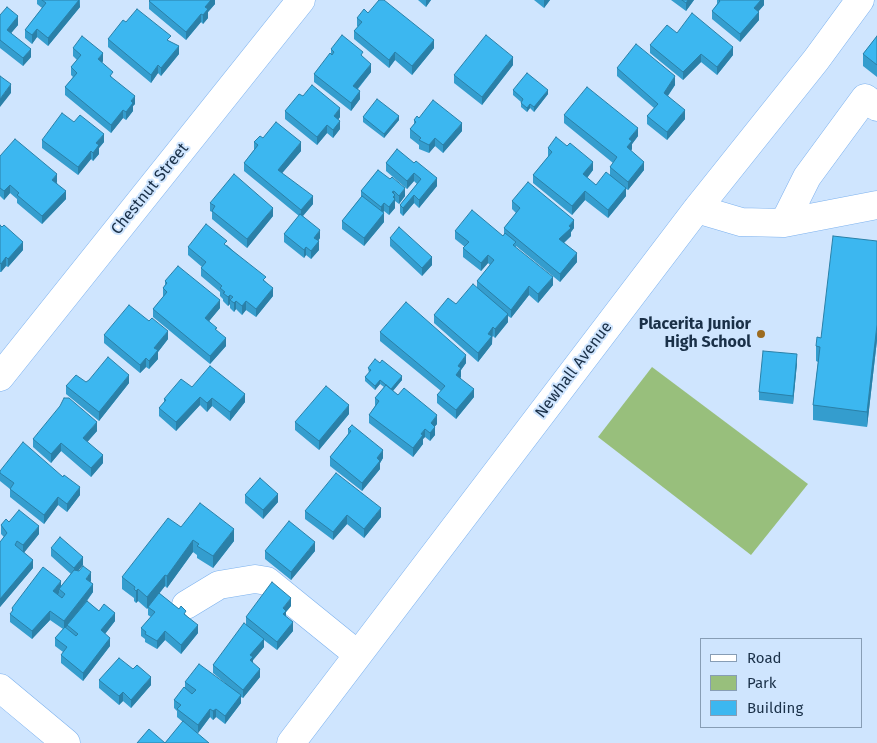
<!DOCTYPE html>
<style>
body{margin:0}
#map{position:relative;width:877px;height:743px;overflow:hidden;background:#cfe5fe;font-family:"Fira Sans",sans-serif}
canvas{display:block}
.legend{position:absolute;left:700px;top:638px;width:162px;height:90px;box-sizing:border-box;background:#cfe5fe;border:1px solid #879db5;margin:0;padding:6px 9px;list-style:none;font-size:15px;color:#1a3048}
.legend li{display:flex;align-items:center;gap:10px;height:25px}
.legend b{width:25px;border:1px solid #879db5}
</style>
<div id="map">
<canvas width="877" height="743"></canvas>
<ul class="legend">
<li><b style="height:6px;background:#fff"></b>Road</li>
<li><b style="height:14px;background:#98bf7c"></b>Park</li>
<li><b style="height:14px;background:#3cb7f0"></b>Building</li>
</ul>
</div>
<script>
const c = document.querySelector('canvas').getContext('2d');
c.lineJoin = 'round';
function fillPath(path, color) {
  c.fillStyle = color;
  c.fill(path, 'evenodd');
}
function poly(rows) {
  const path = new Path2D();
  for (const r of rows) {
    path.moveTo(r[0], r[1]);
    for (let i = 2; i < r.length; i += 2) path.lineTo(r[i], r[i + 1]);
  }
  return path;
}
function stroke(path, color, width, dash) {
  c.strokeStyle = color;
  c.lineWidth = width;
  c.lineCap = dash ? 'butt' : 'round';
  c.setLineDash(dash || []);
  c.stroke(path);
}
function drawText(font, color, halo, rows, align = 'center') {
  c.font = font + ' "Fira Sans",sans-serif';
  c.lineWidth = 4;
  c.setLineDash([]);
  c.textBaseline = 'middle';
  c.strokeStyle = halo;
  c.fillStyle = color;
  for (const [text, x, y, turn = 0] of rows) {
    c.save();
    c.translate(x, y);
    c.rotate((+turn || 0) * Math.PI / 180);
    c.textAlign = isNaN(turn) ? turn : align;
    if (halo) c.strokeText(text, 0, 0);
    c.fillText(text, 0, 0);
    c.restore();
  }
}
fillPath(poly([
 [652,367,808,484,751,555,598,437]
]), '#98bf7c');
const minor = poly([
 [697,209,741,222,784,223,877,205],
 [784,223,807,177,865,98,877,107],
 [0,377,301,0],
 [186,605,219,585,255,579,267,581,357,654],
 [0,688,66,743],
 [291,743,697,209,816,60,860,0]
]);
stroke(minor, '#7cb1ee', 29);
stroke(minor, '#fff', 28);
fillPath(poly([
 [37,0,80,0,80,7,48,46,37,37,32,44,25,38,25,30,42,8,37,4],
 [215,0,215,4,208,12,208,18,203,24,201,22,186,40,149,9,149,1],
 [418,0,431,0,426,7],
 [534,0,550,0,544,8],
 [671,0,694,0,686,11],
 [717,0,764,0,764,5,758,12,759,20,740,42,712,19,712,11,717,4],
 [368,13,434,48,412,75,395,60,389,68,354,39,354,31,358,27,357,26,357,18],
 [0,15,18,25,11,33,31,57,23,66,0,48],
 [126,22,171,42,179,54,161,76,158,73,151,83,108,47,108,39],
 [677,33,733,55,717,75,701,62,683,80,650,53,650,45],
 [877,36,877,77,863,66,863,54],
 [73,48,103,61,102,63,113,79,135,104,133,106,133,111,126,120,123,118,111,133,65,95,65,87,73,77,71,75,71,67,77,60,73,56],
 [331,49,363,57,371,72,358,89,360,99,351,111,314,82,314,74,331,54],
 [513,65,482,105,454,83,454,75],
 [617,68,675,85,668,96,685,119,667,140,647,124,647,116,654,108,617,76],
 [513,90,548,94,534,112,530,108,527,112,521,107,521,102,513,95],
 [303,96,340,117,338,120,340,129,333,138,327,133,317,145,285,119,285,111],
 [564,115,638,136,632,144,632,149,631,151,644,170,628,190,626,189,626,196,608,218,585,200,572,215,533,183,533,175,548,157,548,148,593,170,587,178,596,185,610,175,610,167,613,163,564,123],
 [363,117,399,120,384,138,363,122],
 [419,118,462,131,443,153,435,146,429,153,419,149,419,145,410,138,410,129,414,124,414,120],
 [74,122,104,142,99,148,99,154,93,161,91,159,78,175,42,148,42,140],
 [263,138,301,151,282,173,313,204,303,216,320,238,318,241,319,250,311,259,306,255,304,258,284,242,284,234,299,216,244,171,244,163,254,150,254,142],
 [397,149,437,186,419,208,414,203,403,216,400,213,400,205,417,184,414,181,407,189,386,171,386,163],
 [0,156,57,182,57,183,66,199,42,224,17,203,17,199,10,193,4,200,0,196],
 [378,170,405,196,399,204,395,201,395,208,389,215,384,211,383,213,384,222,364,246,342,229,342,221,361,197,361,191],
 [512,201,574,228,571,232,571,236,564,243,577,262,560,282,516,246,516,248,553,285,538,303,529,295,511,318,508,316,508,322,495,338,493,336,492,337,492,344,478,362,434,323,434,315,456,304,477,288,477,281,490,265,488,263,481,271,463,257,463,248,465,247,455,239,455,231,503,236,504,235,504,228,516,213,512,209],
 [210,203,273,216,247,248,212,219,212,212,210,211],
 [0,225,23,250,8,267,6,266,1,272,0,272],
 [390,238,432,265,422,276,390,246],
 [877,241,877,340,867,427,813,420,813,405,818,362,816,361,816,346],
 [227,245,266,282,273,296,256,317,246,310,242,315,236,309,234,312,230,308,230,304,228,306,223,301,223,299,220,296,220,292,201,276,201,268,202,267,188,255,188,247],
 [165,281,220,308,209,321,217,331,226,346,210,364,153,317,153,309,163,297,163,288,165,285],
 [380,332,466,363,461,370,461,377,460,378,474,397,456,419,437,403,437,395,441,391,380,341],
 [104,335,168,339,158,352,158,359,149,369,146,367,140,373,104,343],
 [797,363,793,404,759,400,759,392],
 [368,368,402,380,393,391,437,424,435,426,435,435,430,441,425,437,423,439,423,444,413,457,369,423,369,415,375,406,375,398,384,387,380,384,375,390,365,381,365,377,369,373],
 [86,382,129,383,99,421,66,394,66,386],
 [192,387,245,402,230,421,212,406,207,412,200,405,176,431,159,416,159,408,164,402,164,399],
 [349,414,319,450,295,430,295,422],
 [348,429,383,458,380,463,380,469,362,491,330,466,330,457,348,434],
 [97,431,87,442,103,463,91,477,61,451,51,463,33,447,33,439],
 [0,471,63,477,80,495,67,512,58,505,44,524,10,497,10,489,0,481],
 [245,495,278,502,263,519,245,503],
 [305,511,381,517,364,538,347,524,333,540,305,519],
 [9,522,39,534,24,552,33,568,0,607,0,542,4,537,1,534,1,525],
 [181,527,234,541,213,568,197,558,197,555,193,552,167,588,165,586,159,593,186,615,198,633,181,654,165,640,157,649,145,642,145,639,141,636,141,628,151,617,148,615,148,608,147,609,138,601,136,603,134,601,134,598,122,589,122,577],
 [51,548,83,565,78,570,91,581,90,582,93,592,87,601,99,611,115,621,105,634,110,646,83,681,61,663,61,655,63,652,55,646,55,638,63,629,50,620,32,639,10,622,10,614,12,612,12,608,61,586,71,574,51,556],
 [265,551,315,551,291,580,265,559],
 [291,606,286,612,286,617,293,631,277,650,264,640,264,647,253,660,253,663,260,677,243,698,241,697,241,703,225,724,216,717,213,720,210,717,198,733,165,743,183,722,177,717,177,711,174,708,174,700,185,688,185,682,225,683,213,673,213,665,246,625,246,617],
 [99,680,151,685,131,708,123,701,119,705,99,688]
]), '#349dce');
fillPath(poly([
 [79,0,80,7,48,46,48,38],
 [211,0,215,0,215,4,208,12,208,18,203,24,203,15,205,7],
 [426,0,431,0,426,7],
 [544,0,550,0,544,8],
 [688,0,694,0,686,11,686,3],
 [761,0,764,0,764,5,754,16,754,8],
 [759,12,759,20,740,42,740,34],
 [201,14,201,22,186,40,186,32],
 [18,16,18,25,7,38,7,30],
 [37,29,37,37,32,44,32,35],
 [434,40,434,48,412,75,412,66],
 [179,46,179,54,161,76,161,68],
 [733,47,733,55,717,75,717,67],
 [31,49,31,57,23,66,23,58],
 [395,52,395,60,389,68,389,60],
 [103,53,103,61,98,68,98,59],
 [701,54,701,62,683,80,683,72],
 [513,57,513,65,482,105,482,97],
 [371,64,371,72,353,94,353,86],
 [158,65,158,73,151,83,151,75],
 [675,76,675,85,664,101,664,93],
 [11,84,11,93,0,107,0,99],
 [548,90,548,94,534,112,534,107],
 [360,91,360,99,351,111,351,103],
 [135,96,135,104,133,106,133,111,126,120,126,112,131,101],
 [530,104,530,108,527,112,527,108],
 [340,108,340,117,334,125,334,116],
 [123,110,123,118,111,133,111,125],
 [685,110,685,119,667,140,667,132],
 [399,116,399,120,384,138,384,134],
 [340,121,340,129,333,138,333,130],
 [462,123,462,131,443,153,443,145],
 [327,125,327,133,317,145,317,137],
 [638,128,638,136,632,144,632,149,627,156,627,147,629,139],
 [104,134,104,142,99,148,99,154,93,161,93,153,96,143],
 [435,138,435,146,429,153,429,145],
 [301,142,301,151,278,178,278,170],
 [91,151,91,159,78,175,78,167],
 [593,162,593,170,583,183,583,174],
 [644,162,644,170,628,190,628,182],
 [414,173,414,181,407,189,407,181],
 [57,174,57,182,52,188,52,180],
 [437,178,437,186,419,208,419,200],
 [10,185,10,193,4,200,4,191],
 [405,188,405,196,399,204,399,196],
 [626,188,626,196,608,218,608,210],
 [66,191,66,199,42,224,42,216],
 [394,191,394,197,395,195,395,208,389,215,389,207,392,192],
 [585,191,585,200,572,215,572,206],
 [414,195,414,203,403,216,403,208],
 [313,196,313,204,301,218,301,210],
 [384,203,384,211,381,215,381,207],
 [273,208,273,216,247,248,247,239],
 [384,213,384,222,364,246,364,238],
 [574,220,574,228,571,232,571,236,559,247,559,239],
 [320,230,320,238,314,246,314,238],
 [319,241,319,250,311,259,311,251],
 [23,242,23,250,8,267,8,259],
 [306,247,306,255,304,258,304,250],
 [577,253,577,262,560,282,560,274],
 [488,255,488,263,481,271,481,263],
 [6,257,6,266,1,272,1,264],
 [432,257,432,265,422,276,422,268],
 [553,277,553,285,538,303,538,294],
 [529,286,529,295,511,318,511,310],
 [273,288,273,296,256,317,256,309],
 [230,295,230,304,228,306,228,297],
 [220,300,220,308,205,326,205,318],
 [236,301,236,309,234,312,234,303],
 [246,301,246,310,242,315,242,306],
 [508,314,508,322,495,338,495,329],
 [877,325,877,340,867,427,867,412],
 [493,327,492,344,478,362,478,353,488,334],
 [168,331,168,339,158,352,158,359,149,369,149,361,154,348],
 [226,338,226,346,210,364,210,356],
 [797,354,797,363,793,404,793,396],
 [466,355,466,363,461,370,461,377,456,383,456,375,458,366],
 [146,358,146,367,140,373,140,365],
 [129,375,129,383,99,421,99,412],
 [402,376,402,380,391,393,391,389],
 [380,380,380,384,375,390,375,386],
 [474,389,474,397,456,419,456,410],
 [245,394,245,402,230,421,230,412],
 [200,397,200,405,176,431,176,422],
 [212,398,212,406,207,412,207,403],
 [349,405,349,414,319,450,319,441],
 [437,415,437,424,431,431,431,423],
 [97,422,97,431,83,447,83,438],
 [435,427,435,435,430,441,430,433],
 [425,429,425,437,423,439,423,444,413,457,413,448],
 [61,443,61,451,51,463,51,454],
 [383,450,383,458,380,463,380,469,362,491,362,483,377,458],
 [103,455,103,463,91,477,91,468],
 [80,487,80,495,67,512,67,504],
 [278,494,278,502,263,519,263,510],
 [58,497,58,505,44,524,44,515],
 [381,508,381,517,364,538,364,529],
 [347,515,347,524,333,540,333,532],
 [39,526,39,534,23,554,23,545],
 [234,529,234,541,213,568,213,556],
 [193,540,193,552,167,588,167,576],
 [315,542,315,551,291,580,291,572],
 [83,557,83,565,74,576,74,568],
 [33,560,33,568,0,607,0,599],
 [91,572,91,581,86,587,86,579],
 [165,575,165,586,149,607,148,607,147,609,147,597],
 [61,581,61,589,59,589,59,593,53,599,53,591],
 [93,584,93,592,64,630,64,621],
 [138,589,138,601,136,603,136,591],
 [291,598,291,606,286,612,286,619,283,623,283,608],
 [50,611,50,620,32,639,32,631],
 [115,613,115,621,101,639,101,630],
 [293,622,293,631,277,650,277,642],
 [198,625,198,633,181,654,181,645],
 [165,631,165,640,157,649,157,641],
 [110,638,110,646,83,681,83,673],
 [264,639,264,647,253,660,253,665,250,669,250,655],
 [260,669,260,677,243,698,243,690],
 [151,677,151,685,131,708,131,700],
 [123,692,123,701,119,705,119,696],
 [241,695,241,703,225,724,225,716],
 [210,709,210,717,198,733,198,725],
 [216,709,216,717,213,720,213,711]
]), '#2a80a8');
const building = poly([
 [42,0,79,0,48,38,37,29,32,35,25,30,46,3,42,0],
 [150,0,211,0,205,7,208,9,203,15,201,14,186,32,149,1,150,0],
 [379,0,384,0,434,40,412,66,395,52,389,60,354,31,362,22,357,18,364,9,368,13,379,0],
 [682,0,688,0,686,3,682,0],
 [719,0,761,0,754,8,759,12,740,34,712,11,720,1,719,0],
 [7,7,18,16,7,30,31,49,23,58,0,40,0,15,7,7],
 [137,9,171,36,167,40,179,46,161,68,158,65,151,75,108,39,123,20,126,22,137,9],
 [692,13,733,47,717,67,701,54,683,72,650,45,667,25,677,33,692,13],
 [342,35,363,52,361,55,371,64,353,86,360,91,351,103,314,74,330,53,332,55,334,52,331,49,342,35],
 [486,35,513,57,482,97,454,75,486,35],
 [82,36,103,53,98,59,113,72,110,76,135,96,131,101,133,103,126,112,123,110,111,125,65,87,77,73,71,67,81,55,73,48,82,36],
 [877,36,877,65,863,54,877,36],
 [636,44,675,76,664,93,685,110,667,132,647,116,658,104,617,68,636,44],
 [527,73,548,90,534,107,530,104,527,108,521,103,523,99,513,90,527,73],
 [0,76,11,84,0,99,0,76],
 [312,85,340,108,334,116,340,121,333,130,327,125,317,137,285,111,299,94,303,96,312,85],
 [587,87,638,128,629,139,632,141,627,147,644,162,628,182,610,167,617,157,564,115,587,87],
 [377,99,399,116,384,134,363,117,377,99],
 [433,100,462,123,443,145,435,138,429,145,419,140,421,138,410,129,416,122,414,120,417,116,419,118,433,100],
 [62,113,74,122,80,115,104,134,96,143,99,145,93,153,91,151,78,167,42,140,62,113],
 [276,122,301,142,278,170,313,196,301,210,244,163,258,145,254,142,260,136,263,138,276,122],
 [556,137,567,146,570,143,593,162,583,174,596,185,606,172,626,188,608,210,585,191,572,206,533,175,552,152,548,148,556,137],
 [15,139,57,174,52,180,66,191,42,216,17,195,19,193,10,185,4,191,0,188,0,156,15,139],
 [397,149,414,163,416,161,437,178,419,200,414,195,403,208,400,205,421,179,414,173,407,181,386,163,397,149],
 [378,170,390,179,392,177,405,188,399,196,394,191,392,192,395,195,393,197,395,199,389,207,384,203,381,207,361,191,378,170],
 [234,174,273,208,247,239,212,211,215,206,210,203,234,174],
 [528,182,574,220,569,226,571,228,559,239,577,253,560,274,504,228,520,208,512,201,528,182],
 [362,196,384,213,364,238,342,221,362,196],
 [472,210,503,236,505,233,516,242,513,245,553,277,538,294,529,286,511,310,477,281,494,260,488,255,481,263,463,248,469,242,455,231,472,210],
 [300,214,320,230,314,238,319,241,311,251,306,247,304,250,284,234,300,214],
 [206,224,227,241,224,244,266,277,263,280,273,288,256,309,246,301,242,306,236,301,234,303,230,300,233,297,230,295,228,297,223,293,225,292,220,288,222,286,201,268,206,262,188,247,206,224],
 [0,225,2,227,4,225,23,242,8,259,6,257,1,264,0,263,0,225],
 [399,227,432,257,422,268,390,238,399,227],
 [833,236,877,241,877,325,867,412,813,405,820,347,816,346,817,337,821,338,833,236],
 [178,266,220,300,205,318,217,328,215,329,226,338,210,356,153,309,167,292,163,288,167,283,165,281,178,266],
 [473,284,508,314,495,329,493,327,488,334,492,336,478,353,434,315,448,298,456,304,473,284],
 [406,302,466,355,458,366,461,368,456,375,474,389,456,410,437,395,445,386,380,332,406,302],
 [129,305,149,321,152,318,168,331,154,348,158,350,149,361,146,358,140,365,104,335,129,305],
 [763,351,797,354,793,396,759,392,763,351],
 [108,357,129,375,99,412,66,386,76,375,86,382,89,380,108,357],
 [375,359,380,363,382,360,402,376,391,389,380,380,375,386,365,377,371,370,368,368,375,359],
 [210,366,245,394,230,412,212,398,207,403,200,397,176,422,159,408,166,400,164,399,181,379,192,387,210,366],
 [386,385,398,395,404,388,437,415,431,423,435,427,430,433,425,429,421,434,423,435,413,448,369,415,379,401,375,398,386,385],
 [326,386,349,405,319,441,295,422,326,386],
 [64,398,69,398,97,422,83,438,103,455,91,468,61,443,51,454,33,439,60,406,64,398],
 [352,425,383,450,377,458,380,461,362,483,330,457,351,431,348,429,352,425],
 [23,442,63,477,64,475,80,487,67,504,58,497,44,515,10,489,14,483,0,473,0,471,23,442],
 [336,473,381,508,364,529,347,515,333,532,305,511,336,473],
 [260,478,278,494,263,510,245,495,260,478],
 [200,503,234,529,213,556,197,546,199,544,193,540,167,576,165,575,147,597,138,589,136,591,134,589,135,587,122,577,168,518,181,527,200,503],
 [19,510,39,526,23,545,17,541,15,545,33,560,0,599,0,542,7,533,1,525,6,519,9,522,19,510],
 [289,521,315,542,291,572,265,551,289,521],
 [60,537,83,557,74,568,51,548,60,537],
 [83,566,91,572,86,579,93,584,64,621,50,611,32,631,10,614,13,610,12,608,43,567,61,581,53,591,62,598,65,594,59,589,74,570,79,571,83,566],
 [272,582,291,598,283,608,286,611,283,614,293,622,277,642,246,617,272,582],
 [159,593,179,609,181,606,186,611,184,614,198,625,181,645,165,631,157,641,145,634,146,632,141,628,155,612,148,607,159,593],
 [87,601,99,611,104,604,115,613,101,630,110,638,83,673,61,655,67,647,55,638,65,627,76,636,78,634,67,625,87,601],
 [244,623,264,639,250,655,253,657,250,660,260,669,243,690,213,665,244,623],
 [119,658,133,669,137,665,151,677,131,700,123,692,119,696,99,680,119,658],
 [199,664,241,695,225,716,216,709,213,711,210,709,198,725,177,709,181,705,174,700,184,687,192,694,196,690,185,682,199,664],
 [183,721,209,743,137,743,149,729,165,743,183,721]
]);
fillPath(building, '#3cb7f0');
stroke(building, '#2a80a8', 1);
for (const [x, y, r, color] of [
 [761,334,5,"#9c6b1f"]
]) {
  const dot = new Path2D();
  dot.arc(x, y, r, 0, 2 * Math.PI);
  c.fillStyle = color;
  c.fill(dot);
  stroke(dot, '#cfe5fe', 2);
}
drawText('16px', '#1a3048', '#cfe5fe', [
 ["Chestnut Street",150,189,-51],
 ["Newhall Avenue",574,370,-53]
]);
drawText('bold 16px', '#1a3048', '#cfe5fe', [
 ["Placerita Junior",751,325],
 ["High School",751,343]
], 'right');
</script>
